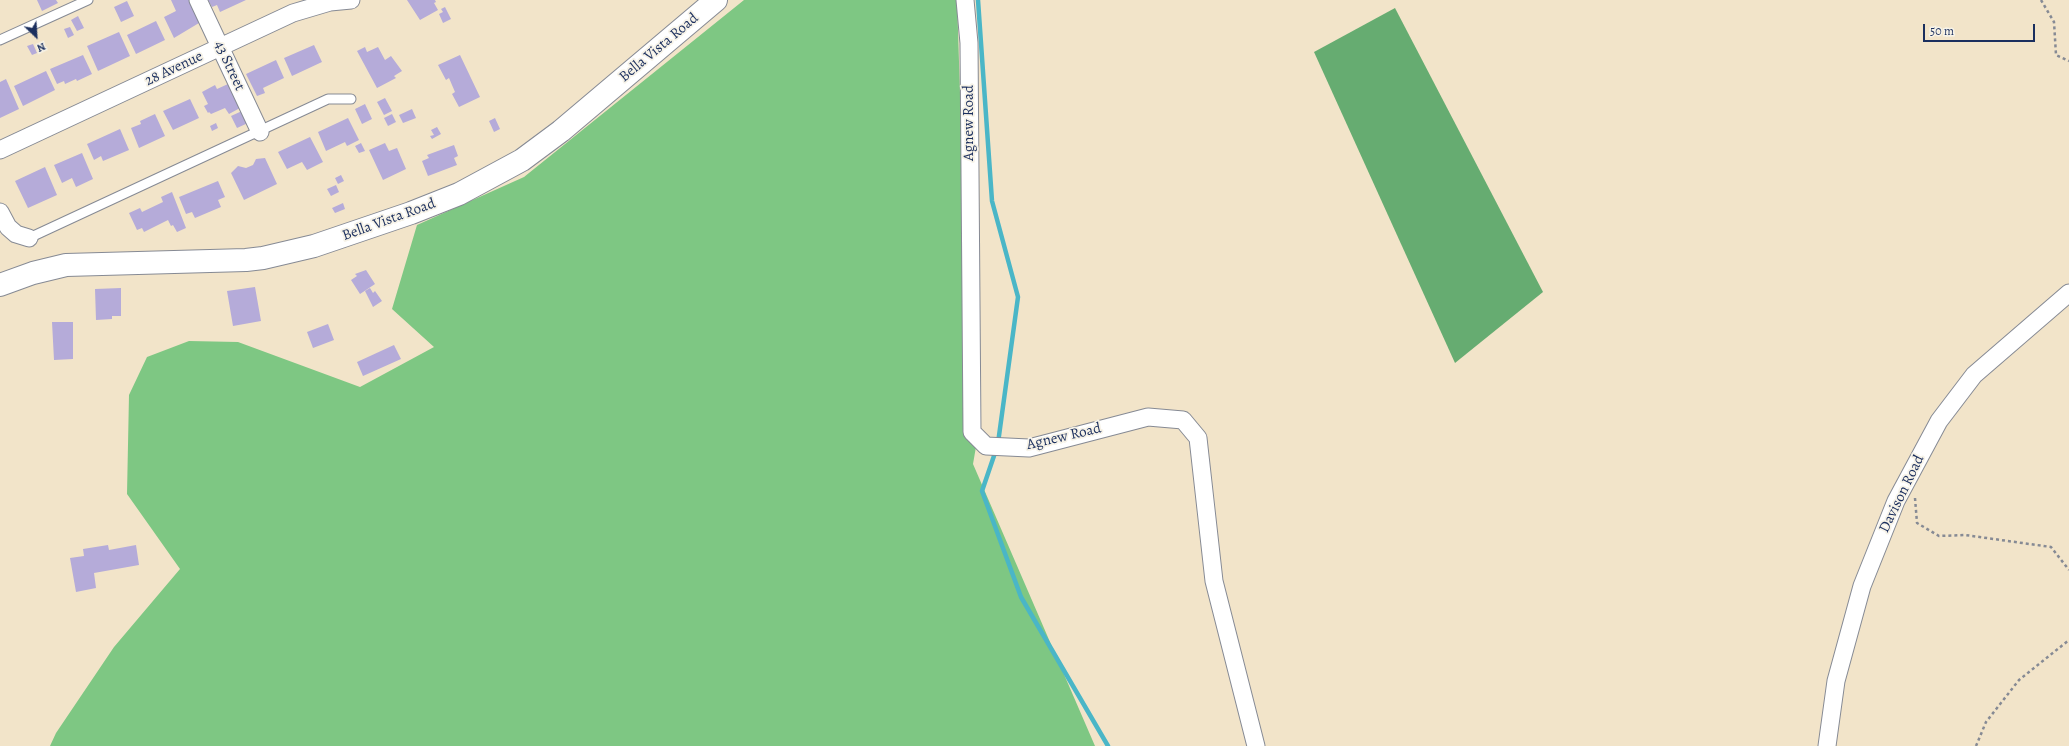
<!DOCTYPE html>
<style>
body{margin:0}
#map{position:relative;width:2069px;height:746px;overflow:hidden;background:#f2e4c9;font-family:Alegreya,serif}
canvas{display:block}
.north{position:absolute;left:16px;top:16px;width:40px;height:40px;-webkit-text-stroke:3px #f7f3e8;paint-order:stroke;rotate:155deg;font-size:11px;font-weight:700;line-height:16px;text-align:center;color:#1b2f5e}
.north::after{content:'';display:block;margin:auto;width:14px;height:18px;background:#1b2f5e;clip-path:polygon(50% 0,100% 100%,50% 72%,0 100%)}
.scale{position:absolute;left:1923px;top:24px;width:112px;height:18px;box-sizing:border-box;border:2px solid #1b2f5e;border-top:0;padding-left:5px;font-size:12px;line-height:14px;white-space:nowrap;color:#1b2f5e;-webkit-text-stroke:3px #f7f3e8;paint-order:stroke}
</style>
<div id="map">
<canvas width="2069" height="746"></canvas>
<div class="north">N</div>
<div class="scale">50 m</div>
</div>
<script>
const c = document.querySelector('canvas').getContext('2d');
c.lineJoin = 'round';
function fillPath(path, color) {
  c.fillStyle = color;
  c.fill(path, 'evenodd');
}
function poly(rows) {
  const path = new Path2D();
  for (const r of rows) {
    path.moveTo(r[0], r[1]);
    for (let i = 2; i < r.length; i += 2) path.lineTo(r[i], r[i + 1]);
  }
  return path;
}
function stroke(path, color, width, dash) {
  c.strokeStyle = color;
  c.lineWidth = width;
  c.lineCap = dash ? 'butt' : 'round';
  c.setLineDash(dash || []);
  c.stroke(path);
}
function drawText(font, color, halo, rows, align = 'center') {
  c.font = font + ' Alegreya,serif';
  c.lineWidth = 3.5;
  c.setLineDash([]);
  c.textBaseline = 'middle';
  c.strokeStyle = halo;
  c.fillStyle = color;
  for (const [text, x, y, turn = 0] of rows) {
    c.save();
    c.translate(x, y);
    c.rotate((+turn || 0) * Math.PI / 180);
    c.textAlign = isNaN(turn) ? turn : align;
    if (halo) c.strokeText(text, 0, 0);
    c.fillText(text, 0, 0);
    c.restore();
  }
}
fillPath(poly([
 [744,0,957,0,971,433,977,441,973,464,1095,746,50,746,56,733,114,647,180,569,127,494,129,395,147,357,189,341,238,342,360,387,434,347,392,309,417,225,524,177]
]), '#7ec783');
fillPath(poly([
 [1395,8,1543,292,1455,363,1314,52]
]), '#66ac71');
stroke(poly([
 [978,0,992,201,1018,297,998,443],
 [996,450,982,491,1021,597,1108,746]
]), '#4ab6c7', 4.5);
fillPath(poly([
 [37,0,56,0,58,3,42,11],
 [171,0,190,0,199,23,174,38,164,17,176,11],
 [208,0,246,0,220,12,217,5,212,7],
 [407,0,435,0,436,2,434,3,438,10,420,20],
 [127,1,134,16,121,22,114,7],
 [445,7,451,19,443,23,439,14,443,12,441,9],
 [78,16,84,28,77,31,71,20],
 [156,21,165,40,136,54,127,35],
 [70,27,74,35,68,38,64,29],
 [119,32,130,56,98,71,87,46],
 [33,44,37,53,32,55,27,46],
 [314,45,322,62,292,76,284,58],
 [365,47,367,52,378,47,385,60,391,56,402,71,394,76,396,78,377,88,357,51],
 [83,55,92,74,77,81,76,79,65,84,64,81,57,84,50,69],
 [460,55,480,97,459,107,452,94,455,92,449,78,446,80,438,65],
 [276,60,284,78,263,88,265,93,257,96,246,74],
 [46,71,55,90,23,106,14,86],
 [6,79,19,109,0,118,0,82],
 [228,84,240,108,229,114,225,108,211,114,209,112,208,113,204,106,208,104,202,92,215,85,217,89],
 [385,98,392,111,384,115,377,102],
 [190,99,199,118,173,130,163,111],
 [365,104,372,119,362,124,355,109],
 [412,109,416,118,403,123,399,115],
 [242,111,248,123,237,128,231,116],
 [155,114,165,136,139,148,131,128,141,124,140,121],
 [392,114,396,122,388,126,384,118],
 [348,118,359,140,347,146,345,142,326,151,318,132],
 [495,118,500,129,494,132,489,121],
 [216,123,218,128,212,131,210,126],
 [437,127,441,134,432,139,430,136,434,135,431,130],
 [120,129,129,150,103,161,101,156,94,160,87,144],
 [310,137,323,162,307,170,302,162,287,169,278,152],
 [361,143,365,151,359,153,355,146],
 [385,143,389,151,397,148,406,169,383,180,369,150],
 [454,145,458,156,454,158,457,165,428,176,422,161,429,158,427,155],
 [82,153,93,179,76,187,72,178,62,183,54,165],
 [265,158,277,184,244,200,231,173,238,166,246,168,253,165,256,159],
 [45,167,57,195,28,208,15,181],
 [341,175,344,181,338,184,335,178],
 [218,181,225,197,218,200,221,207,195,218,192,212,186,214,179,197],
 [336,185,339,192,331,196,327,189],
 [172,192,186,228,177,232,173,225,171,226,168,220,144,232,142,228,137,230,129,213,140,208,142,212,163,202,161,197],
 [343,203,345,209,335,213,332,208],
 [366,270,375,284,360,294,351,280,357,276,355,274],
 [255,287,261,321,233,326,227,291],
 [121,288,121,316,112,316,112,319,96,320,95,289],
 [370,288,373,293,375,291,382,301,373,307,365,291],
 [52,322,73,322,73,359,54,360],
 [328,324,334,340,313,348,307,332],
 [394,345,401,359,363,376,357,362],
 [108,545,109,550,136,545,139,565,94,573,96,588,76,592,70,558,84,556,83,549]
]), '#b5abd9');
const service = poly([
 [0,40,88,0],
 [29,238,328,99,351,99]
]);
const minor = poly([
 [198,0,260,132],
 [965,0,969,43,972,432,986,446,1029,448,1148,417,1183,420,1198,438,1214,581,1256,746],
 [0,150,293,13,330,2,351,0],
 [0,212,8,227,16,234,29,238],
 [1827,746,1836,681,1862,586,1896,501,1939,421,1974,375,2069,293]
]);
const tertiary = poly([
 [0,285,33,273,66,265,246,260,263,258,314,246,411,213,459,194,522,160,561,131,716,0]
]);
stroke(service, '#868a94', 11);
stroke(minor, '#868a94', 19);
stroke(tertiary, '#868a94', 24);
stroke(poly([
 [2041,0,2054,22,2056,55,2069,61],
 [1915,498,1917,523,1939,536,1965,535,2051,547,2069,570],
 [1976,746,1986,722,2019,680,2069,640]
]), '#868a94', 2.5, [3, 3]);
stroke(service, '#fff', 9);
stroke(minor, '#fff', 17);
stroke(tertiary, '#fff', 22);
drawText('15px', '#1b2f5e', '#f7f3e8', [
 ["Bella Vista Road",659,48,-40],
 ["43 Street",229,66,65],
 ["28 Avenue",174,69,-25],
 ["Agnew Road",969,123,-90],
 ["Bella Vista Road",389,220,-20],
 ["Agnew Road",1064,437,-13],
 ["Davison Road",1902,494,-64]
]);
</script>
